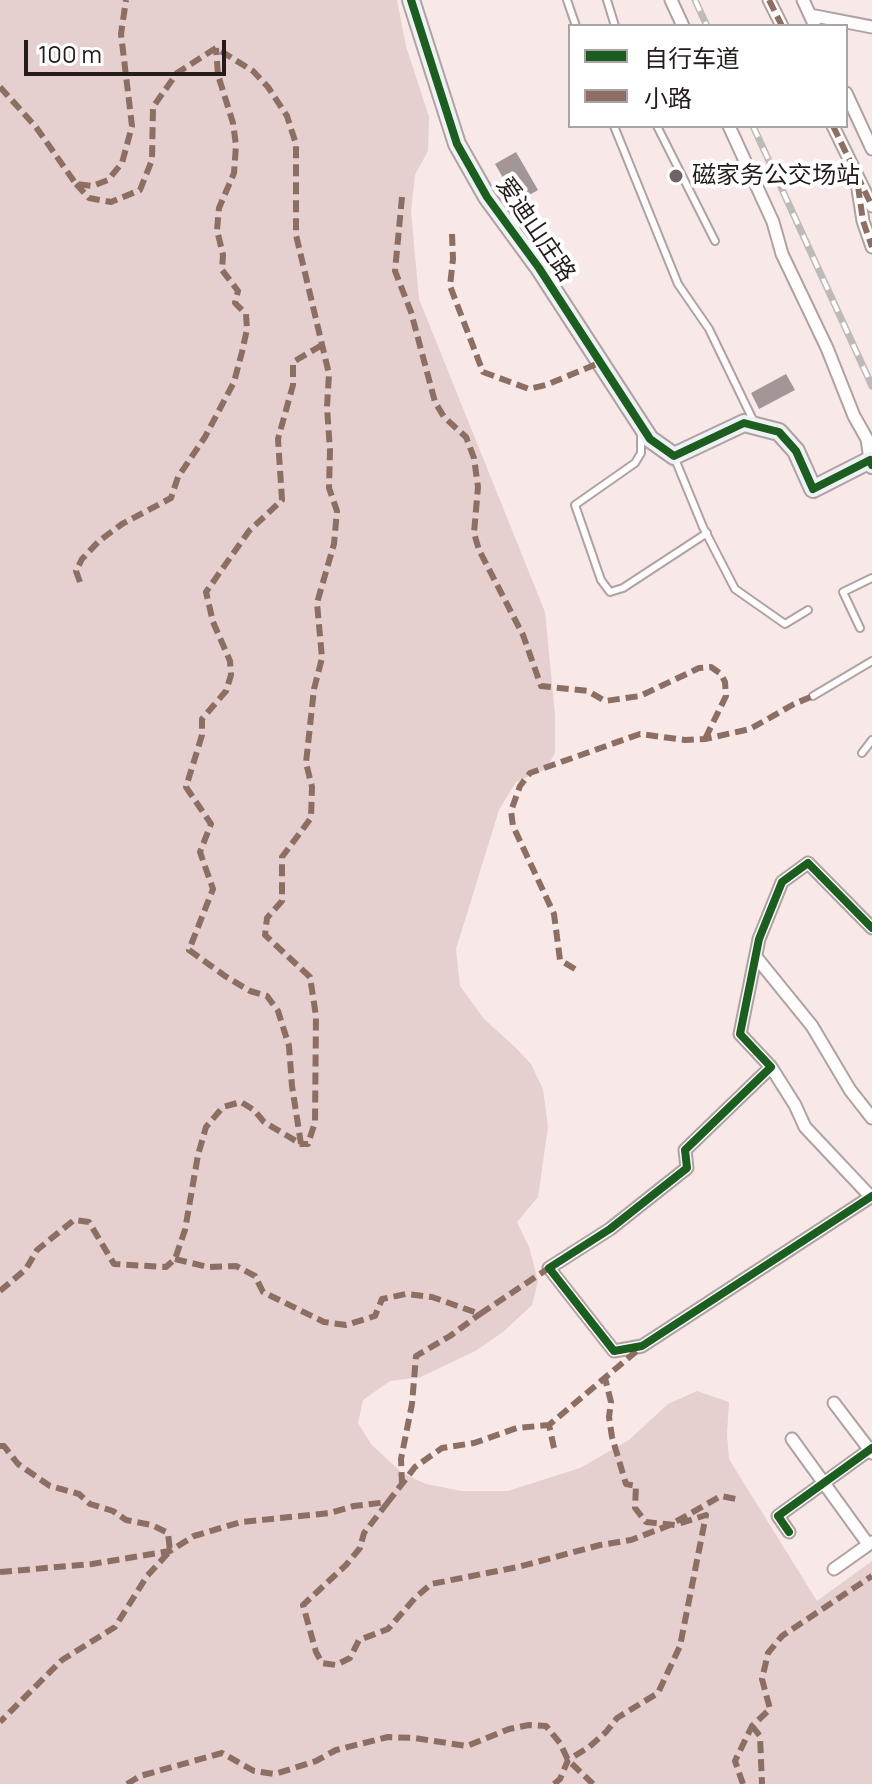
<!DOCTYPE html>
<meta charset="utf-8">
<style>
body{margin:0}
#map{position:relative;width:872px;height:1784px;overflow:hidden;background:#f9e8e8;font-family:Manrope,"Noto Sans SC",sans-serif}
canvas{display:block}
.legend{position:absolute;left:568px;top:24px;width:280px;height:104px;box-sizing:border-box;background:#fff;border:2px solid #a8a4a4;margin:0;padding:10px 14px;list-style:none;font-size:24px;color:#251b1b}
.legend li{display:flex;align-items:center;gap:16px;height:40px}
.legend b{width:40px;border:2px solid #a8a4a4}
.scale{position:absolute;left:24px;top:40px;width:202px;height:36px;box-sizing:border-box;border:4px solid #251b1b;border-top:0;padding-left:10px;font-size:24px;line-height:28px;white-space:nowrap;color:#251b1b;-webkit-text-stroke:6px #fff;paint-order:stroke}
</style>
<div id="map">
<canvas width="872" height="1784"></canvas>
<ul class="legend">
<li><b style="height:10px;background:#1b5e20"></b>自行车道</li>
<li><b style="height:10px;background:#8d6e63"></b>小路</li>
</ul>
<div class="scale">100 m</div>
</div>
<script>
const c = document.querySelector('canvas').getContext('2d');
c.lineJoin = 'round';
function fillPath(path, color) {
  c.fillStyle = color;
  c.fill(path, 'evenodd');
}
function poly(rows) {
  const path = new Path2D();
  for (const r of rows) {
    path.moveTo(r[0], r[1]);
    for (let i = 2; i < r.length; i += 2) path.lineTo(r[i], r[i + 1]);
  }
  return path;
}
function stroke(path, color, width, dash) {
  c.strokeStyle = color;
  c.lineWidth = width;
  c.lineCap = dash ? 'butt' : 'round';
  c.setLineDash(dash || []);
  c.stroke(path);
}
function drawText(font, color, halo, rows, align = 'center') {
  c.font = font + ' Manrope,"Noto Sans SC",sans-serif';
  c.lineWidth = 8;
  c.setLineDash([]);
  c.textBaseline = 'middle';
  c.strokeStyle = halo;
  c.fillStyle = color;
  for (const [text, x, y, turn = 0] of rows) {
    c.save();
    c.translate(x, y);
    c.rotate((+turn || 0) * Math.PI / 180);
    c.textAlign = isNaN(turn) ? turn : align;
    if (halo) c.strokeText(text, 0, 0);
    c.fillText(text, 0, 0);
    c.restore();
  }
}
fillPath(poly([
 [0,0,397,0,406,46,429,117,428,151,415,175,411,211,419,299,545,612,555,715,555,753,546,769,516,782,499,810,456,949,460,986,484,1019,516,1048,531,1064,543,1089,548,1127,538,1197,517,1222,529,1247,538,1281,532,1305,503,1332,477,1350,421,1377,390,1381,363,1400,358,1423,371,1444,402,1473,426,1484,461,1491,508,1491,580,1468,629,1440,668,1404,697,1391,729,1402,727,1435,729,1459,817,1601,872,1561,872,1784,0,1784]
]), '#e5cfcf');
fillPath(poly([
 [516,152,538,190,517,202,495,164],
 [786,374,795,390,759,409,751,393]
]), '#a29696');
const lane = poly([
 [567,0,576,26],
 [607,0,615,26],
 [614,126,678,284,709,329,754,422],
 [657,126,715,241],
 [641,435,641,453,635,463,575,505,601,580,610,592,623,588,707,533],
 [675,459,703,527,735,589,785,624,808,610],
 [860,628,843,592,872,578],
 [813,696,872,661],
 [862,753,872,740]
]);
const street = poly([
 [671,0,683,26],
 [769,0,782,26],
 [803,0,815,26],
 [810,15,872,27],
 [846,93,872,149],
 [729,126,773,222,782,254,827,348,854,416,867,439,870,460],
 [833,126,872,206],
 [857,183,863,221,872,247],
 [872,928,808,863,782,882,759,939,740,1034,771,1067,685,1150,687,1168,610,1229,549,1268,614,1351,642,1346,872,1196],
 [756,957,812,1026,850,1090,872,1118],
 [771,1067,795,1105,805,1127,871,1197],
 [834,1403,872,1453],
 [792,1439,868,1544],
 [789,1532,778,1516,872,1448],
 [834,1569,872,1542]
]);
const secondary = poly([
 [411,0,457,144,487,197,539,268,650,439,674,456,744,423,779,432,796,451,813,489,870,460,872,465]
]);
stroke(lane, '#afa2a2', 10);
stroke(street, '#afa2a2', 15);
stroke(secondary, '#afa2a2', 20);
stroke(lane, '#fefcfc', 6);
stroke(street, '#fefcfc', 11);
stroke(secondary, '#eff1f5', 16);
const rail = poly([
 [695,0,707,26],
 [753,126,872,386]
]);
stroke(rail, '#bebaba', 7);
stroke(rail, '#fff', 4, [12]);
stroke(poly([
 [769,0,782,26],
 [0,87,36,127,76,184,92,186,108,180,122,163,132,126,121,34,126,0],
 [833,126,872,206],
 [76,184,89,198,111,202,140,190,152,160,153,107,177,73,216,48,253,71,268,87,287,116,296,144,296,235,329,374,327,407,330,451,329,488,337,511,334,544,317,603,322,658,314,689,306,763,312,787,311,818,282,857,282,901,267,918,265,935,310,977,316,1016,315,1122,308,1144,301,1144],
 [858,186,863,221,872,247],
 [402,197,395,271,411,312,435,402,444,417,466,437,474,458,478,487,474,533,479,550,523,635,541,686,588,691,605,701,640,696,699,668,711,667,721,674,725,682,726,696,705,739],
 [452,234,453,259,450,286,483,372,529,389,546,385,599,363],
 [80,582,76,571,82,559,99,541,122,524,171,498,178,477,205,437,234,382,242,352,247,329,246,314,235,303,238,291,222,270,223,255,217,230,219,208,234,173,236,145,233,123,218,75,216,48],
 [575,969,560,960,554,914,513,826,511,811,520,786,530,773,640,734,685,740,705,739,750,729,794,704,813,696],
 [175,1259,208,1267,236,1266,255,1276,263,1292,324,1322,346,1325,375,1316,382,1299,406,1294,432,1297,480,1314,549,1268],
 [0,1291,26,1269,37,1250,74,1220,89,1222,114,1264,166,1267,175,1259,185,1230,198,1155,206,1127,223,1107,241,1102,254,1110,264,1122,301,1144,292,1086,289,1046,278,1011,267,996,250,991,225,976,189,950,213,889,200,852,211,824,186,787,202,735,202,719,226,691,231,675,230,661,213,622,206,592,249,531,282,500,278,439,293,385,293,362,322,345],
 [0,1446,4,1446,18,1464,50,1486,79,1494,90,1504,113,1511,126,1520,152,1525,168,1533,170,1551,147,1576,115,1627,62,1660,0,1722],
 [554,1448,549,1425,639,1349],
 [402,1484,401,1459,412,1404,416,1356,450,1336,480,1314],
 [388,1502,364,1533,360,1548,346,1565,303,1605,316,1652,322,1663,336,1665,350,1658,359,1640,388,1629,415,1598,431,1584,518,1567,600,1545,631,1540,670,1525,721,1496,736,1499],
 [0,1572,92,1564,170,1551,194,1536,241,1522,330,1513,354,1506,388,1502,415,1467,442,1448,474,1443,517,1428,549,1425],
 [752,1726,760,1736,762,1784],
 [127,1784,140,1776,222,1753,254,1771,275,1774,316,1761,336,1750,388,1737,414,1738,467,1746,509,1729,529,1725,546,1726,560,1743,568,1760,593,1784],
 [554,1784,560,1779,568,1760,589,1747,606,1732,617,1718,658,1693,680,1646,706,1515,675,1525,646,1522,635,1508,636,1486,626,1484,612,1437,609,1417,611,1402,605,1378],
 [743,1784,735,1761,752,1726,770,1709,762,1679,768,1653,782,1636,872,1576]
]), '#8d6e63', 6, [12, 6]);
stroke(poly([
 [411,0,457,144,487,197,539,268,650,439,674,456,744,423,779,432,796,451,813,489,870,460,872,465],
 [872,928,808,863,782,882,759,939,740,1034,771,1067,685,1150,687,1168,610,1229,549,1268,614,1351,642,1346,872,1196],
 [789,1532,778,1516,872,1448]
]), '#1b5e20', 8);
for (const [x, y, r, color] of [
 [676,176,8,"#6f6363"]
]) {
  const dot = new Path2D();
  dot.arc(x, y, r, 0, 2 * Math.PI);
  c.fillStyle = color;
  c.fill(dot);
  stroke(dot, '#fff', 3);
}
drawText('24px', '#251b1b', '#fff', [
 ["磁家务公交场站",692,176]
], 'left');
drawText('24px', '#251b1b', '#fff', [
 ["爱迪山庄路",535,230,56]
]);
</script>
